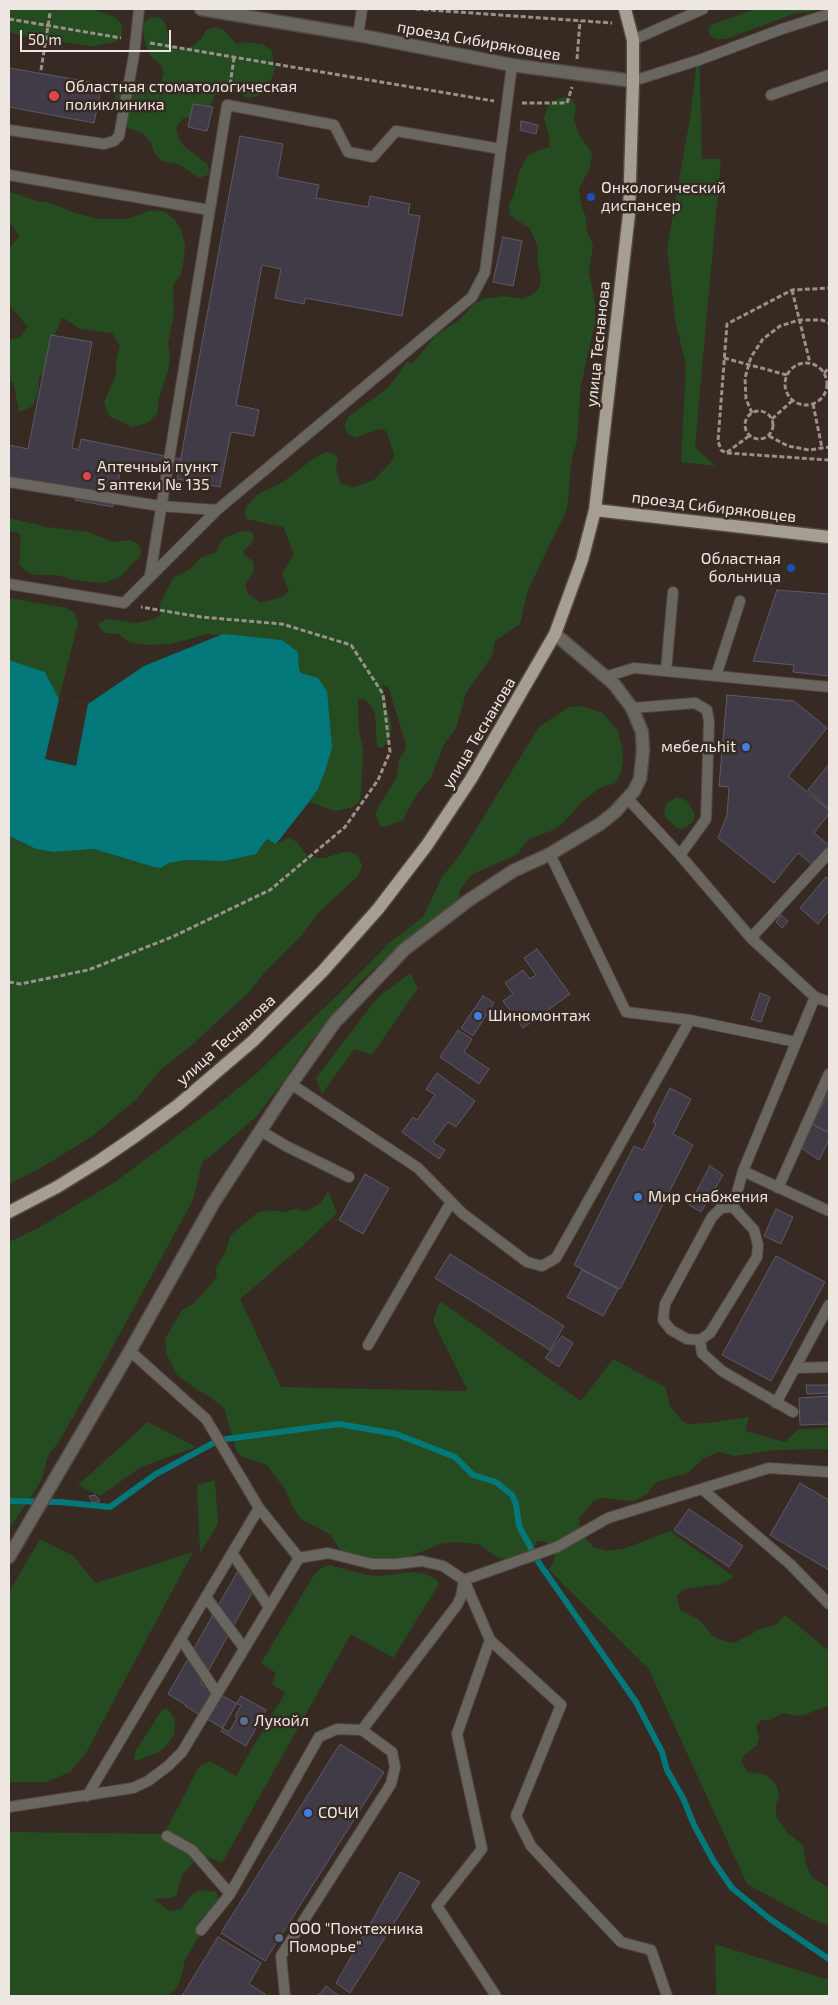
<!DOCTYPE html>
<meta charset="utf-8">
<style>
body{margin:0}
#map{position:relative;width:838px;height:2005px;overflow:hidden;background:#372a22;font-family:"Exo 2",sans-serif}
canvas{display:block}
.frame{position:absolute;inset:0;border:10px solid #eee6e1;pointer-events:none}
.scale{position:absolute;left:20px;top:30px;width:151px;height:22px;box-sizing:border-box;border:2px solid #eee6e1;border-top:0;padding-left:6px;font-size:15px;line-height:18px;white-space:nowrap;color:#eee6e1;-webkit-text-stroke:4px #372a22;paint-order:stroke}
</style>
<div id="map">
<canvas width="838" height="2005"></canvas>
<div class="frame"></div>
<div class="scale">50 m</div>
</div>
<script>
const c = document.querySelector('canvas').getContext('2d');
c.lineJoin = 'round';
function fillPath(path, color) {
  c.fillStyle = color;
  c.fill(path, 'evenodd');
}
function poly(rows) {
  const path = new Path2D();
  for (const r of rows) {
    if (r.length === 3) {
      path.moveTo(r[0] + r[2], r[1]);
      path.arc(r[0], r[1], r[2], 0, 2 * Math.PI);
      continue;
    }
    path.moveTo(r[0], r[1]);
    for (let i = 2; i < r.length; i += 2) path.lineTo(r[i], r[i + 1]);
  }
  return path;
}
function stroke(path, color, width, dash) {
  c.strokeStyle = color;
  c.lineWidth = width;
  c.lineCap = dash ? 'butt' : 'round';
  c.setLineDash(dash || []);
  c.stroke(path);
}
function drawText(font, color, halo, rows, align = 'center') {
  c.font = font + ' "Exo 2",sans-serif';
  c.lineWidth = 5;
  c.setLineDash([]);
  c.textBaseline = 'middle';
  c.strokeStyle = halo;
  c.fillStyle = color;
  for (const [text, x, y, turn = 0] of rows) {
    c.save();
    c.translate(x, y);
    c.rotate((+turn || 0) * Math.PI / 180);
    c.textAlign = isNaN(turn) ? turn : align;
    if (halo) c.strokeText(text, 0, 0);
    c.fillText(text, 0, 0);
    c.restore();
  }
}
fillPath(poly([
 [9,9,92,9,115,17,122,24,122,35,115,42,93,46,80,45,23,36,9,32],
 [755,9,821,9,810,12,796,13,726,39,715,39,710,35,708,30,711,25],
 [159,17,166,24,169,43,175,50,193,46,201,39,206,30,215,27,224,30,237,44,246,42,265,45,272,52,275,69,271,80,258,96,247,98,238,92,226,90,215,95,210,106,202,114,182,119,176,128,178,137,183,145,207,164,210,174,199,178,179,164,162,161,154,153,151,142,143,134,133,129,121,127,121,117,116,107,114,96,118,86,126,81,135,82,152,90,160,84,164,74,160,64,151,57,146,46,142,25,149,18],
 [699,45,702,159,721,159,695,447,715,466,681,462,686,365,676,324,667,248,690,118],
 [563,97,572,99,576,108,574,119,578,133,592,153,590,168,579,188,581,204,586,218,586,229,593,245,589,272,595,303,595,323,581,385,577,441,572,457,567,509,528,590,520,624,495,641,492,656,466,693,456,728,443,746,431,778,416,795,403,820,385,827,380,826,375,813,397,777,399,760,405,750,406,744,388,687,382,684,392,728,389,739,383,748,377,747,375,713,372,707,364,699,358,699,359,731,363,751,361,794,360,800,353,807,335,811,309,802,318,789,324,774,318,678,301,673,299,669,299,658,282,640,207,634,171,644,147,645,129,642,119,634,106,633,101,630,98,624,107,619,136,623,151,620,160,615,162,610,159,605,174,577,189,570,200,558,217,552,218,547,224,538,239,532,249,531,253,533,254,539,251,544,243,551,245,556,253,561,254,566,254,571,245,584,248,594,260,602,276,599,285,595,289,591,282,574,294,555,286,533,283,527,247,519,244,513,247,506,258,494,283,482,317,456,326,452,335,455,338,459,336,470,341,484,354,487,374,480,393,460,394,454,388,436,386,431,380,429,357,437,352,436,347,433,344,426,349,416,388,388,407,362,413,363,435,336,459,320,474,304,483,299,503,296,522,299,532,295,539,288,541,277,537,259,538,247,530,229,510,215,509,204,514,194,519,172,527,157,531,153,549,147,550,141,544,118,549,103],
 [11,192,36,201,50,203,75,213,100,219,127,219,152,210,165,212,175,220,182,232,185,245,184,259,181,274,173,286,174,314,168,343,170,357,168,370,159,398,158,413,147,423,132,427,109,416,104,402,116,375,116,360,120,346,112,333,80,329,62,317,48,352,49,365,39,378,38,392,33,406,19,412,13,382,9,380,9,339,19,338,28,327,9,305,9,249,19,236,9,221,9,193],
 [9,518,47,527,89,532,112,542,131,540,139,545,141,550,140,556,121,576,104,583,74,580,56,575,35,575,28,573,19,565,21,538,18,533,9,531],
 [9,598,67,608,75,614,78,623,59,699,45,672,9,660],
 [581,706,603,713,618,731,622,748,623,760,621,773,615,783,600,788,583,801,563,823,554,830,531,838,524,844,518,854,473,874,460,889,459,901,395,950,359,983,308,1045,283,1082,255,1118,202,1163,193,1200,107,1357,57,1445,49,1453,41,1481,9,1529,9,1242,40,1227,115,1182,214,1108,257,1073,358,975,388,944,423,917,442,877,460,855,539,727,569,707],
 [677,797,687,801,695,814,693,822,682,829,677,828,666,818,664,811,667,803],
 [9,836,36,849,53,852,94,849,152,867,161,868,169,863,186,860,224,861,239,858,256,854,268,839,276,844,289,838,297,842,306,854,310,857,324,858,344,852,351,852,359,857,362,866,358,876,319,912,302,935,264,973,250,991,192,1045,160,1070,137,1099,91,1137,39,1169,9,1184],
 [410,973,418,988,372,1055,354,1049,322,1094,316,1078,378,997],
 [328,1191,337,1213,300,1248,240,1299,281,1387,468,1391,433,1321,440,1301,581,1401,613,1359,665,1387,670,1406,683,1422,689,1424,708,1423,749,1417,745,1431,785,1442,799,1429,829,1428,829,1449,774,1450,735,1456,719,1452,704,1458,688,1473,656,1482,647,1494,640,1498,632,1501,601,1498,594,1501,579,1518,581,1533,593,1547,607,1551,626,1548,670,1531,734,1577,721,1584,690,1588,683,1590,677,1596,680,1610,699,1620,712,1635,718,1639,733,1643,751,1635,756,1630,776,1625,785,1615,829,1651,829,1705,807,1714,798,1716,783,1713,770,1720,761,1720,756,1726,759,1738,757,1745,744,1755,741,1761,748,1772,766,1775,776,1784,779,1797,776,1804,776,1817,788,1833,803,1845,806,1865,812,1877,829,1888,829,1925,811,1919,747,1884,648,1668,549,1570,554,1560,555,1553,545,1541,537,1541,534,1547,528,1552,507,1559,498,1558,479,1544,455,1542,440,1544,404,1559,388,1561,343,1555,331,1535,301,1519,292,1506,286,1491,267,1465,243,1457,237,1452,224,1408,204,1393,196,1389,177,1375,167,1355,165,1339,182,1310,194,1303,213,1282,217,1276,216,1268,226,1251,230,1236,257,1213,270,1210,283,1212,296,1209,303,1211,309,1210,321,1203],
 [148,1422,196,1447,141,1467,100,1496,78,1485],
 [215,1480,218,1524,200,1553,197,1485],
 [40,1539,72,1555,96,1583,193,1552,86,1753,70,1772,46,1782,9,1782,9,1592],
 [330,1565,362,1574,379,1576,412,1572,425,1574,436,1579,439,1584,393,1658,351,1634,222,1863,207,1857,194,1862,183,1874,179,1884,177,1895,171,1898,154,1899,169,1911,181,1909,191,1895,200,1890,216,1892,219,1899,204,1932,197,1939,185,1960,179,1985,168,1996,9,1996,9,1832,164,1834,199,1767,210,1761,236,1776,285,1693,272,1684,276,1673,261,1663,314,1575,321,1568],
 [167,1708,175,1719,174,1734,167,1745,157,1753,135,1761,134,1758,136,1750,162,1710],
 [715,1944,829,1980,829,1996,716,1996]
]), '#254c21');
fillPath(poly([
 [223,634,282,640,298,652,299,669,301,673,318,678,327,691,332,748,324,774,318,789,309,802,276,844,267,839,256,854,239,858,224,861,186,860,169,863,161,868,153,867,94,849,53,852,36,849,9,836,9,660,45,672,59,699,88,704,144,666]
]), '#02787b');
fillPath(poly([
 [59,699,88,704,76,766,45,759]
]), '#372a22');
stroke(poly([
 [9,1501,60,1502,110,1507,156,1474,219,1440,339,1424,396,1434,455,1457,473,1475,496,1482,512,1495,516,1504,519,1526,539,1563,636,1702,662,1752,667,1770,683,1798,694,1825,714,1862,732,1888,770,1919,829,1959]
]), '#02787b', 6);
const building = poly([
 [9,68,102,84,94,123,9,107,9,68],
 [193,104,213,107,207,131,188,127,193,104],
 [521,121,538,125,536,134,520,130,521,121],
 [240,136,283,144,277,177,319,185,316,198,368,207,370,196,410,204,408,214,420,216,402,316,305,298,304,304,275,298,281,269,262,265,236,405,259,410,254,436,231,432,220,487,177,479,240,136],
 [503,237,522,241,513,286,493,282,503,237],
 [51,335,92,342,72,448,79,450,81,439,180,459,178,473,122,462,113,507,75,500,76,492,9,479,9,445,28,449,51,335],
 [777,590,829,594,829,676,793,672,794,665,753,661,777,590],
 [727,695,794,701,827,728,788,776,829,810,829,814,814,833,829,845,813,865,798,853,774,883,718,838,727,815,729,787,719,786,727,695],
 [829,764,829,809,808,790,829,764],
 [826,877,829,880,829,910,818,924,800,908,826,877],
 [781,915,788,921,782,928,776,922,781,915],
 [537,949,570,994,523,1028,503,1001,513,994,505,983,523,970,530,979,536,975,524,958,537,949],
 [760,993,770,997,761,1022,751,1019,760,993],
 [483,996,494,1003,473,1036,461,1028,483,996],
 [458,1030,472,1039,464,1052,489,1069,479,1084,440,1057,458,1030],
 [437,1073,475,1101,456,1127,448,1122,433,1142,445,1150,439,1159,402,1132,413,1117,417,1120,435,1095,426,1089,437,1073],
 [670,1088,691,1099,673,1134,693,1145,620,1289,574,1265,634,1146,643,1150,656,1124,653,1122,670,1088],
 [829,1092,829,1133,812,1124,829,1092],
 [812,1124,829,1133,829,1140,819,1160,801,1148,812,1124],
 [710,1166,723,1175,701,1212,689,1205,710,1166],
 [365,1174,389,1188,363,1234,339,1220,365,1174],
 [776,1209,793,1217,781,1244,764,1236,776,1209],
 [450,1254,564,1326,550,1350,435,1278,450,1254],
 [776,1256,825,1282,771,1381,722,1355,776,1256],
 [582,1270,618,1289,603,1316,567,1297,582,1270],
 [562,1336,573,1343,559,1367,545,1358,562,1336],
 [806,1385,829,1385,829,1393,807,1394,806,1385],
 [829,1396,829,1424,800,1425,799,1398,829,1396],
 [800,1483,829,1500,829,1570,770,1535,800,1483],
 [95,1495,100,1501,93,1503,89,1496,95,1495],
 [689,1509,743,1546,729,1567,674,1530,689,1509],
 [239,1569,259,1580,201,1684,241,1706,235,1716,237,1718,229,1732,185,1706,186,1705,168,1694,239,1569],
 [241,1696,266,1710,246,1746,221,1731,241,1696],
 [340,1744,384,1772,265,1961,221,1933,340,1744],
 [400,1872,420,1882,350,1993,336,1983,400,1872],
 [218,1937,261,1963,249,1984,265,1994,264,1996,182,1996,218,1937],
 [326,1986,339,1996,318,1996,326,1986]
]);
fillPath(building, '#413a47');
stroke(building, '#605967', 1);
const service = poly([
 [358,35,362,9],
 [633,40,703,9],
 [633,81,699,60,782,29,829,14],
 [771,95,829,75],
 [9,130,104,144,114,141,119,136,134,55,139,9],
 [9,175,209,210],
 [9,482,160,506,217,510],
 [150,576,227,105,334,125,348,152,373,157,396,131,501,149],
 [9,584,124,603,217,510,472,297,485,272,512,65],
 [666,671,673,592],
 [716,676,740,601],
 [605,677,634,668,829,687],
 [632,708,695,703,707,710,709,722,706,819,680,855],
 [628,799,680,855,751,938,815,997,829,1002],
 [550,854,626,1012,690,1020,796,1042],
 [751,938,829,853],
 [291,1084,418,1168,462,1213,527,1262,542,1266,556,1258,690,1020],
 [261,1131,286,1146,349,1177],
 [743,1171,829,1211],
 [778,1188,829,1074],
 [733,1207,754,1230,758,1245,757,1257,710,1333,700,1340,687,1339,671,1330,663,1320,665,1304,712,1217,721,1208,733,1207,743,1171,815,997],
 [700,1340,702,1353,722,1371,793,1412],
 [368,1345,451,1202],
 [130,1351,206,1419,259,1508,299,1558],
 [795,1368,829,1367],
 [776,1403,829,1305],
 [702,1489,790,1564,829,1604],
 [232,1553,269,1607],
 [206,1597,244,1648],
 [181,1639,217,1693],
 [490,1640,561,1705,516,1816,531,1846,621,1942,651,1950,667,1996],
 [87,1796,259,1508],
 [9,1807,133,1788,148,1781,168,1766,182,1752,299,1558,328,1553,372,1564,396,1564,422,1561,443,1566,464,1580,461,1597,457,1605,362,1730],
 [167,1836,192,1850,230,1894],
 [201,1930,230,1894,319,1737,337,1729,362,1730,392,1752,395,1767,391,1784,281,1956,285,1996],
 [496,1996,437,1906,482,1849,457,1734,490,1640,464,1580,557,1547,608,1518,769,1468,829,1472]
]);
const minor = poly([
 [9,1557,130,1351,214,1202,291,1084,335,1022,405,949,469,900,513,871,550,854,600,824,615,812,634,791,640,779,643,751,642,732,632,708,614,684,555,634]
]);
const tertiary = poly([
 [201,9,358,35,512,65,633,81]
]);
const primary = poly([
 [595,510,829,537],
 [9,1212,57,1187,99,1161,137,1135,178,1105,253,1041,322,972,378,909,427,845,471,779,555,634,582,560,595,510,629,214,633,81,633,40,625,9]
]);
stroke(service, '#544841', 12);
stroke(minor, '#544841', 15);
stroke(tertiary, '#544841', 15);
stroke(primary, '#544841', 15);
stroke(poly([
 [416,9,612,23],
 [9,19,121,38],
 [150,43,494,101],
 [577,59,580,21],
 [41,70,50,13],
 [229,92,234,58],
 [522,103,567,103,572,87],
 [792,290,810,363],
 [724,358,787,375],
 [806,384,21],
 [824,373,829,368],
 [813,404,822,448],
 [759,425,14],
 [752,413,746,399,745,378,751,357,763,339,780,326,799,320,822,320,829,323],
 [772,419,793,400],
 [749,436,726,453,721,450,718,441,727,324,792,290,829,288],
 [769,436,788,446,809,450,829,447],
 [727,453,829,460],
 [9,982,20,984,88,970,172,937,270,890,345,827,378,780,390,752,383,694,351,645,282,624,201,617,141,607]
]), '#9b908a', 3, [5, 2.5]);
stroke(service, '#696660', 10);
stroke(minor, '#696660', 12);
stroke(tertiary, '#696660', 12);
stroke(primary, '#a59f92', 12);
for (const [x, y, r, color] of [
 [54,96,6,"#e0444e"],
 [591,197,5,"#1a4fb4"],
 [87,476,5,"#e0444e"],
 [791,568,5,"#1a4fb4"],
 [746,747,5,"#3f7fe0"],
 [478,1016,5,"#3f7fe0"],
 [638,1197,5,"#3f7fe0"],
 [244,1721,5,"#5c6f8a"],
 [308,1813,5,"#3f7fe0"],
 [279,1938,5,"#5c6f8a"]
]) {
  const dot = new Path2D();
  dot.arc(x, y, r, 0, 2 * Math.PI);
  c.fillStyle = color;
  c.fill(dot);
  stroke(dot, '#372a22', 2);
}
drawText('16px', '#eee6e1', '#372a22', [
 ["проезд Сибиряковцев",479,41,10],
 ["улица Теснанова",598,344,-84],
 ["проезд Сибиряковцев",714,507,7],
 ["улица Теснанова",479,733,-59],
 ["улица Теснанова",226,1040,-42]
]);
drawText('16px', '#eee6e1', '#372a22', [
 ["Областная стоматологическая",65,87],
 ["поликлиника",65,105],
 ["Онкологический",601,188],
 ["диспансер",601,206],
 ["Аптечный пункт",97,467],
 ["5 аптеки № 135",97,485],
 ["Областная",781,559,"right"],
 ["больница",781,577,"right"],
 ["мебельhit",736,747,"right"],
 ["Шиномонтаж",488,1016],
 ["Мир снабжения",648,1197],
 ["Лукойл",254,1721],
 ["СОЧИ",318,1813],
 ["ООО \"Пожтехника",289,1929],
 ["Поморье\"",289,1947]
], 'left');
</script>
